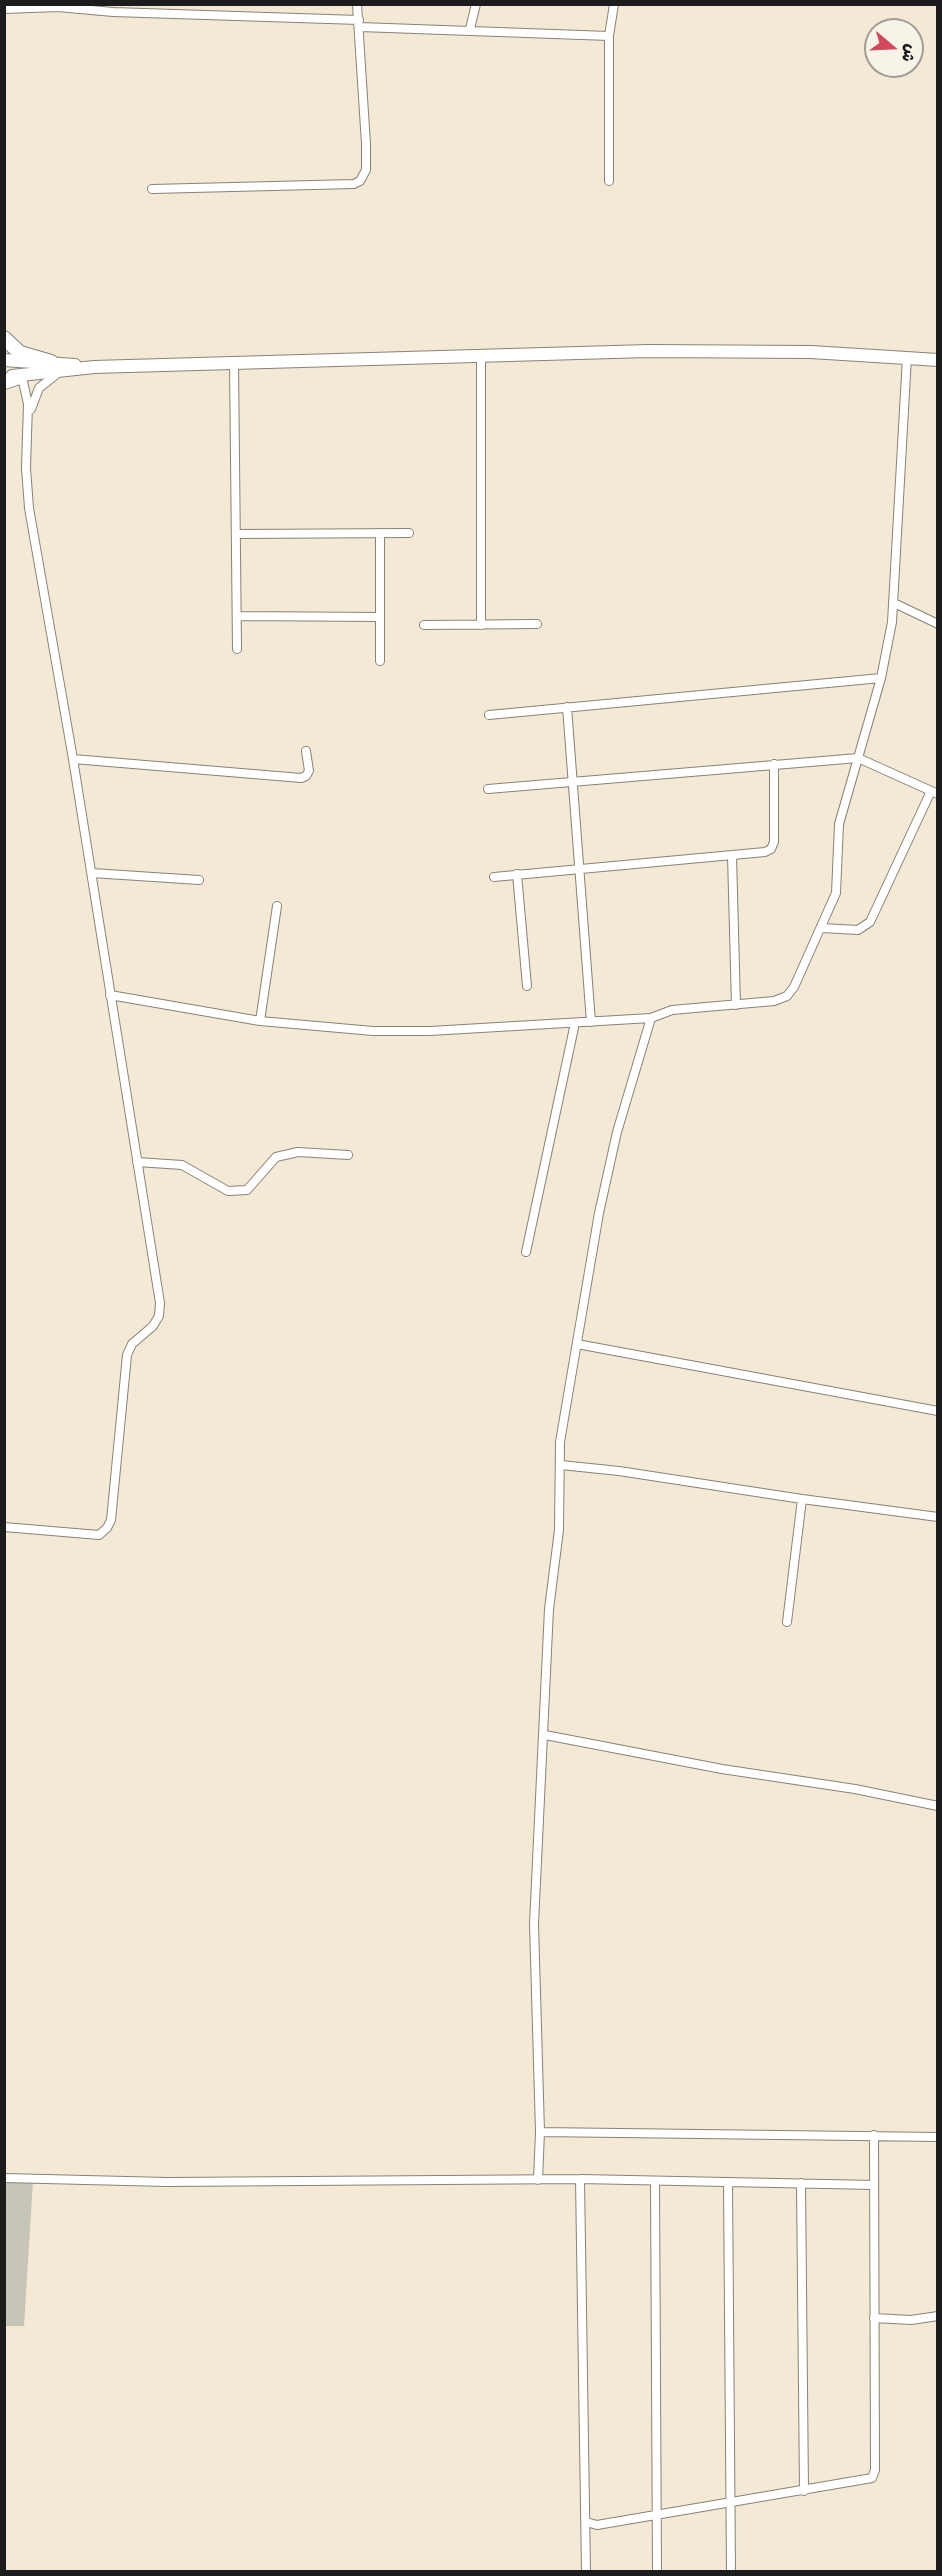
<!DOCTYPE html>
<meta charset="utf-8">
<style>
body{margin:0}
#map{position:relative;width:942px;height:2576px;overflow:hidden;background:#f4e9d5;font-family:"Architects Daughter","Playpen Sans Arabic",sans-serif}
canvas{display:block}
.frame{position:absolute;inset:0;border:6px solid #1c1c1c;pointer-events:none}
.north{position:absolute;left:864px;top:18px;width:60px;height:60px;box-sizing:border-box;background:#f7f3e8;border:2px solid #9f9d96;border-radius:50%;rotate:109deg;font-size:16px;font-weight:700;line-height:24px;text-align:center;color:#1c1c1c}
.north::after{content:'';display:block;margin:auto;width:21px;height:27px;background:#d1495b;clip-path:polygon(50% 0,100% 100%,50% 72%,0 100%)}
</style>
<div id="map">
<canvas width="942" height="2576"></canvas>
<div class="frame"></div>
<div class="north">ش</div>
</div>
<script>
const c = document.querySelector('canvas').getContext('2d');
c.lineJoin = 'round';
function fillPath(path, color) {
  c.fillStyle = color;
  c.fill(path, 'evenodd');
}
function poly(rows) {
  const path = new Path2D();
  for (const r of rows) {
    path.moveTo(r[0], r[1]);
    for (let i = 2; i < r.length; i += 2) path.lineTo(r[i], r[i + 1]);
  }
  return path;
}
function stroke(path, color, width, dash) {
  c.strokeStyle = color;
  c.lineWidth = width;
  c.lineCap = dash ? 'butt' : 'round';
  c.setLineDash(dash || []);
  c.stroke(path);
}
fillPath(poly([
 [5,2181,33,2181,24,2326,5,2326]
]), '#c7c5b8');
const minor = poly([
 [4,9,58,7,113,12,359,20],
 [360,27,609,36,609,181],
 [470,29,476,4],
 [609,36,614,4],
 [152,189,354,184,360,181,366,170,366,144,357,4],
 [481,355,481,625],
 [234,362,237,649],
 [31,409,39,388,58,373],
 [236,534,409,533],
 [894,603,938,624],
 [237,616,380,617],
 [424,625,537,624],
 [380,661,380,533],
 [567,707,591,1022],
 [489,715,881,678],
 [73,759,301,778,306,776,309,771,306,751],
 [488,789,858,758,938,794],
 [732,856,736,1005],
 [92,873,199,880],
 [517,874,527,986],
 [494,877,765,852,771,849,774,842,774,764],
 [822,928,858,930,870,922,931,791],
 [110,995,260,1021,373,1031,430,1031,651,1018,672,1010,774,1001,787,996,794,987,836,893,839,824,881,678,892,622,907,357],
 [651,1018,617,1132,599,1213,560,1442,559,1530,549,1609,534,1924,540,2132,938,2137],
 [260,1021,277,906],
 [137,1162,182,1165,228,1191,247,1190,276,1157,298,1152,348,1155],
 [526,1252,575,1023],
 [577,1344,938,1411],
 [561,1465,619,1471,802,1499,938,1517],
 [4,1527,99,1535,107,1528,111,1520,127,1355,132,1344,153,1326,159,1316,160,1303,73,759,29,508,26,468,28,404,22,377],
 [787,1622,802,1499],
 [545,1735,722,1769,855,1789,938,1806],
 [4,2178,167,2182,580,2179,874,2185],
 [580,2179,586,2572],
 [538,2180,540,2132],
 [655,2181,657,2572],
 [728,2182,731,2572],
 [801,2183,804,2491],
 [874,2318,911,2320,938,2316],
 [586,2522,597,2525,872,2478,875,2470,874,2135]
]);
const secondary = poly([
 [4,360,75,365],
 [12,376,94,367,648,351,811,352,938,360]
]);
const trunk = poly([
 [4,338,20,353,51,362],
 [4,382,19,377]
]);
stroke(minor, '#888278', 10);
stroke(secondary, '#888278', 14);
stroke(trunk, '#888278', 16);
stroke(minor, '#fff', 8);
stroke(secondary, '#fff', 12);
stroke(trunk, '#fff', 14);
</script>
